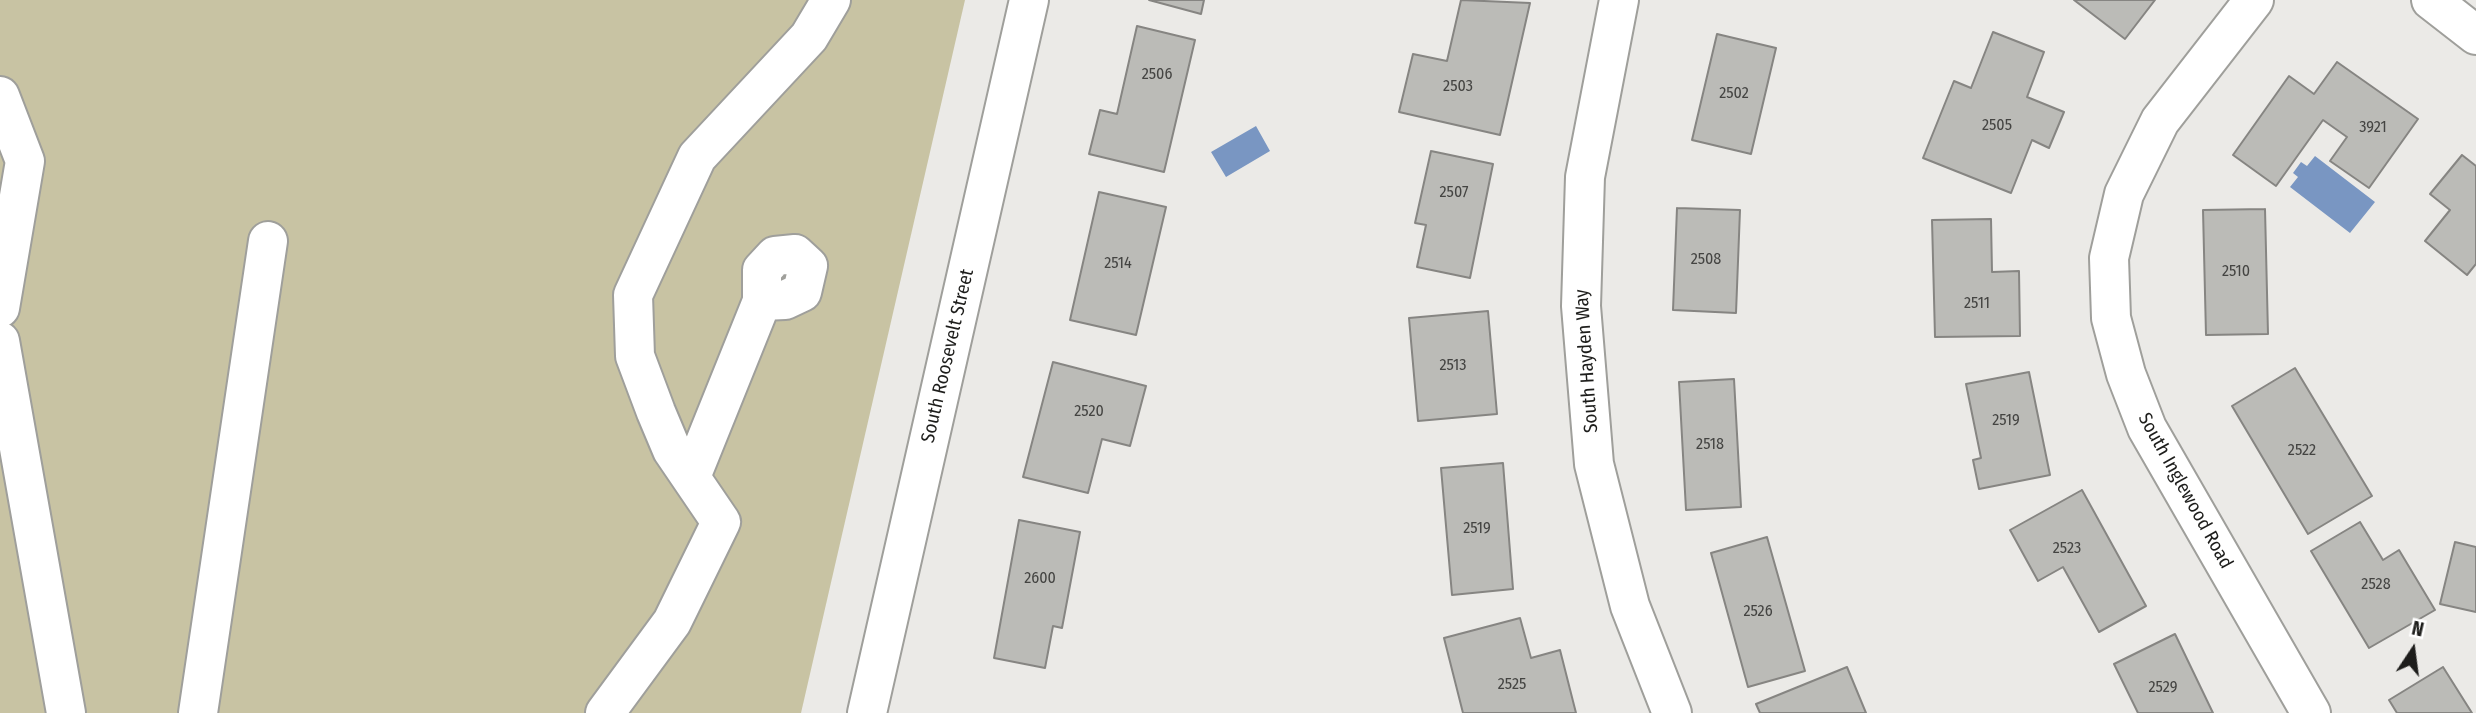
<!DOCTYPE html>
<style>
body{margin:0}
#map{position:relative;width:2476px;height:713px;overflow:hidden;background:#ebeae7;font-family:"Fira Sans Condensed",sans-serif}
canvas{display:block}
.north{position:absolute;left:2378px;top:615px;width:70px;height:70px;-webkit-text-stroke:5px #fff;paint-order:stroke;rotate:13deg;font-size:19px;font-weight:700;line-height:28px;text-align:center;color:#1d1d1b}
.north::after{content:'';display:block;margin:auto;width:24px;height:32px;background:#1d1d1b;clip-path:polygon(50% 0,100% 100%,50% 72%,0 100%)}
</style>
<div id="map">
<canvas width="2476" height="713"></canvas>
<div class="north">N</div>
</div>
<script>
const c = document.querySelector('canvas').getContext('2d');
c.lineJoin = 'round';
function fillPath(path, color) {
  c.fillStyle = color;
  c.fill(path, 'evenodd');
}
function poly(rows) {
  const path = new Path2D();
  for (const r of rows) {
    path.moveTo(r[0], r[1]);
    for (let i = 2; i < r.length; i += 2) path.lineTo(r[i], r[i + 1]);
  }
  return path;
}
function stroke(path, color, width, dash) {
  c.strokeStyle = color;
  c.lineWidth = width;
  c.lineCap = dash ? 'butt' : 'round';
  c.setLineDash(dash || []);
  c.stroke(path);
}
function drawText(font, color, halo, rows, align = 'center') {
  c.font = font + ' "Fira Sans Condensed",sans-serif';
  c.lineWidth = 7;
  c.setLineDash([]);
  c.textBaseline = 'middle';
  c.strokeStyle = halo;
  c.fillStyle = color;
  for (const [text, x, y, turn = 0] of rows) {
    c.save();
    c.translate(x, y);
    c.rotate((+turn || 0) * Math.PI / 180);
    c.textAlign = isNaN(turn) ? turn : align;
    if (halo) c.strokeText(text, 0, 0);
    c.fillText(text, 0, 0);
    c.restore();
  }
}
fillPath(poly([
 [0,0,965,0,801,713,0,713]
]), '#c8c3a3');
fillPath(poly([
 [1256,126,1270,151,1226,177,1211,152],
 [2315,156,2375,202,2350,233,2290,187,2298,177,2293,173,2301,162,2307,166]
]), '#7996c2');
const building = poly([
 [1149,0,1204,0,1201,14,1149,0],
 [1461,0,1530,3,1500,135,1399,112,1413,54,1447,61,1461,0],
 [2074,0,2155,0,2125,39,2074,0],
 [1137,26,1195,40,1164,172,1089,154,1100,110,1117,114,1137,26],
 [1993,32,2044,52,2027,97,2064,112,2049,148,2032,140,2011,193,1923,158,1954,81,1971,88,1993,32],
 [1717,34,1776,48,1751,154,1692,140,1717,34],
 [2337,62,2418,119,2369,188,2330,161,2347,137,2323,120,2276,186,2233,155,2289,76,2314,94,2337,62],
 [1431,151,1493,164,1470,278,1417,267,1426,225,1415,223,1431,151],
 [2462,155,2476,166,2476,264,2467,275,2425,241,2450,210,2430,194,2462,155],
 [1099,192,1166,207,1136,335,1070,320,1099,192],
 [1677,208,1740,210,1736,313,1673,310,1677,208],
 [2265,209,2268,334,2206,335,2203,210,2265,209],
 [1991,219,1992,272,2019,271,2020,336,1935,337,1932,220,1991,219],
 [1488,311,1497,414,1418,421,1409,318,1488,311],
 [1053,362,1146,386,1130,446,1102,439,1088,493,1023,477,1053,362],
 [2295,368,2372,496,2308,534,2232,406,2295,368],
 [2029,372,2050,475,1979,489,1973,460,1981,458,1966,384,2029,372],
 [1734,379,1741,507,1686,510,1679,382,1734,379],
 [1503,463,1513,589,1452,595,1441,468,1503,463],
 [2082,490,2146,606,2099,632,2063,567,2038,581,2010,530,2082,490],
 [1019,520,1080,532,1062,628,1053,626,1045,668,994,658,1019,520],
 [2360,522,2383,560,2399,550,2435,610,2369,648,2311,551,2360,522],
 [1767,537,1805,671,1748,687,1711,553,1767,537],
 [2455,542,2476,547,2476,612,2440,604,2455,542],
 [1520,618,1531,658,1560,650,1576,713,1463,713,1444,638,1520,618],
 [2175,634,2213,713,2138,713,2114,664,2175,634],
 [1847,667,1866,713,1760,713,1756,704,1847,667],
 [2443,667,2472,713,2397,713,2389,700,2443,667]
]);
fillPath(building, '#bbbbb7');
stroke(building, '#868582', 2);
const minor = poly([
 [1619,0,1585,177,1581,306,1594,464,1630,606,1672,713],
 [2254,0,2160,121,2124,194,2109,258,2111,318,2126,374,2147,428,2311,713],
 [2431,0,2476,35],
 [0,96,25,161,0,308],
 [0,341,66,713],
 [691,477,762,301,785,300,802,292,808,266,795,254,775,256,762,270,762,301],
 [198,713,268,241],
 [605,713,672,622,721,522,672,450,656,412,635,356,633,295,697,157,809,37,831,0],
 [867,713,1029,0]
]);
stroke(minor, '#9f9f9b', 42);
stroke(minor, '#fff', 38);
drawText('16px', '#444442', null, [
 ["2506",1157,75],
 ["2503",1458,87],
 ["2502",1734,94],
 ["2505",1997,126],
 ["3921",2373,128],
 ["2507",1454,193],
 ["2508",1706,260],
 ["2514",1118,264],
 ["2510",2236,272],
 ["2511",1977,304],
 ["2513",1453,366],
 ["2520",1089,412],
 ["2519",2006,421],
 ["2518",1710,445],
 ["2522",2302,451],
 ["2519",1477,529],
 ["2523",2067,549],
 ["2600",1040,579],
 ["2528",2376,585],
 ["2526",1758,612],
 ["2525",1512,685],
 ["2529",2163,688]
]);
drawText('19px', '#1d1d1b', '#fff', [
 ["South Roosevelt Street",948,356,-77],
 ["South Hayden Way",1587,361,-94],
 ["South Inglewood Road",2185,491,61]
]);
</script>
